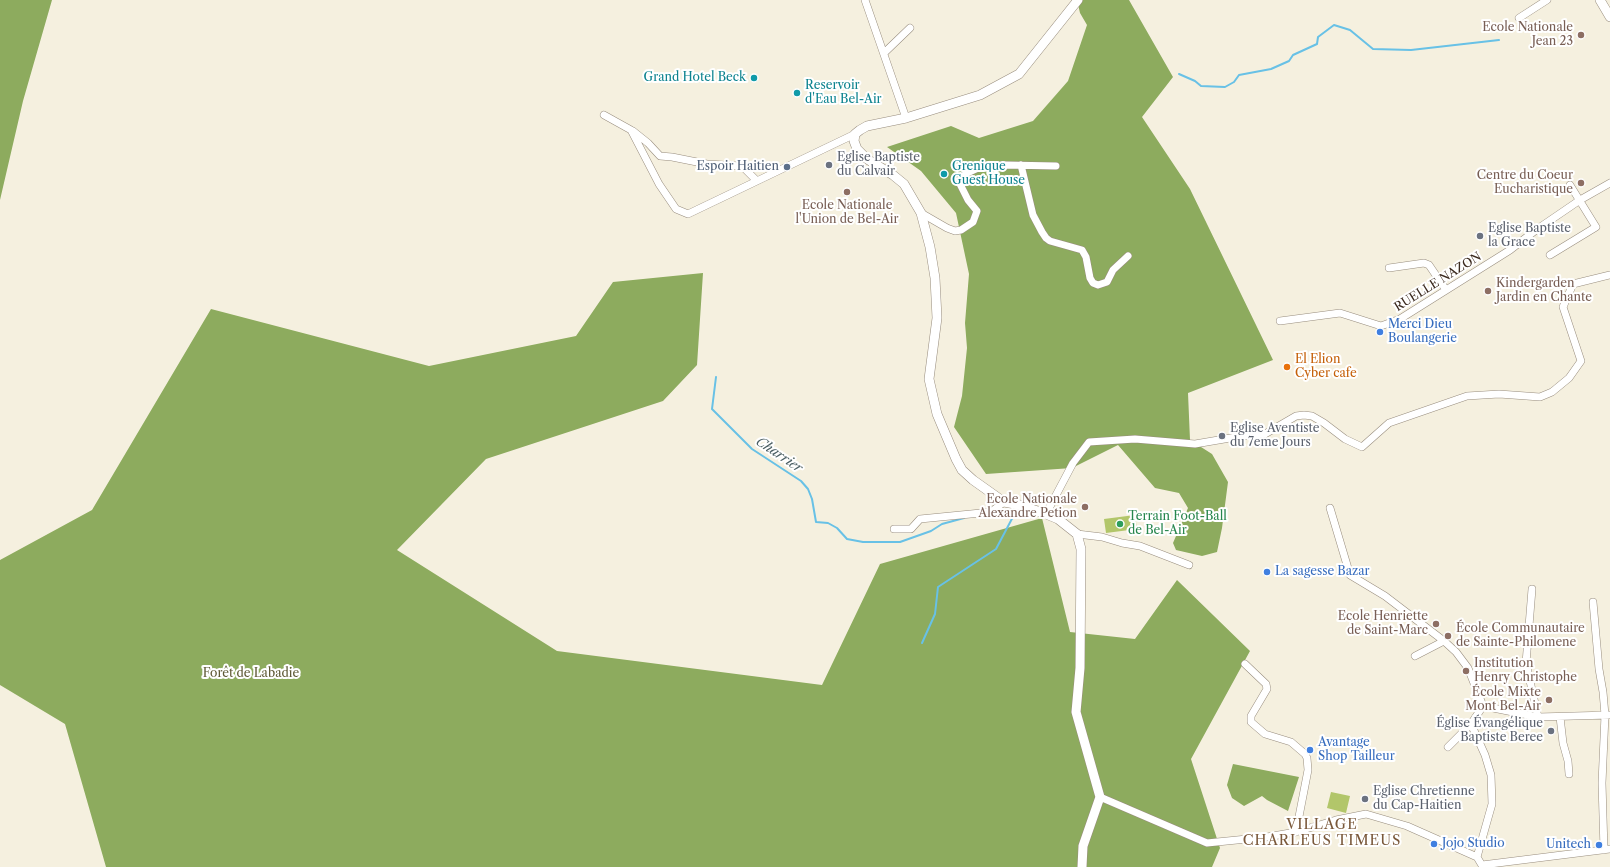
<!DOCTYPE html>
<meta charset="utf-8">
<style>
body{margin:0}
canvas{display:block;background:#f5f0df}
</style>
<canvas width="1610" height="867"></canvas>
<script>
const c = document.querySelector('canvas').getContext('2d');
c.lineJoin = 'round';
function fillPath(path, color) {
  c.fillStyle = color;
  c.fill(path, 'evenodd');
}
function poly(rows) {
  const path = new Path2D();
  for (const r of rows) {
    path.moveTo(r[0], r[1]);
    for (let i = 2; i < r.length; i += 2) path.lineTo(r[i], r[i + 1]);
  }
  return path;
}
function stroke(path, color, width, dash) {
  c.strokeStyle = color;
  c.lineWidth = width;
  c.lineCap = dash ? 'butt' : 'round';
  c.setLineDash(dash || []);
  c.stroke(path);
}
function drawText(font, color, halo, rows, align = 'center') {
  c.font = font + ' "Libre Caslon Text",serif';
  c.lineWidth = 4;
  c.setLineDash([]);
  c.textBaseline = 'middle';
  c.strokeStyle = halo;
  c.fillStyle = color;
  for (const [text, x, y, turn = 0] of rows) {
    c.save();
    c.translate(x, y);
    c.rotate((+turn || 0) * Math.PI / 180);
    c.textAlign = isNaN(turn) ? turn : align;
    if (halo) c.strokeText(text, 0, 0);
    c.fillText(text, 0, 0);
    c.restore();
  }
}
fillPath(poly([
 [1135,515,1137,529,1106,533,1104,519],
 [1331,792,1350,796,1346,813,1327,808]
]), '#b2c66a');
fillPath(poly([
 [0,0,52,0,23,101,0,200],
 [1077,0,1129,0,1173,77,1142,117,1190,189,1273,360,1188,393,1190,440,1212,454,1228,482,1222,528,1217,552,1202,556,1176,550,1173,543,1188,508,1179,493,1155,488,1118,445,1072,468,986,474,954,427,962,396,967,348,965,323,969,274,956,213,921,171,887,147,951,126,979,138,1033,121,1068,81,1087,25,1080,13],
 [703,273,697,365,663,401,486,459,397,550,557,651,822,685,880,564,1042,518,1070,632,1135,639,1177,580,1250,651,1191,759,1220,848,1212,867,106,867,65,724,0,685,0,560,92,510,211,309,429,366,576,336,613,282],
 [1233,764,1299,777,1288,811,1267,800,1262,796,1244,806,1232,798,1227,785]
]), '#8dab5e');
stroke(poly([
 [1179,74,1195,81,1201,86,1225,87,1234,82,1239,75,1271,69,1289,61,1293,55,1317,44,1318,37,1334,25,1350,30,1373,49,1411,50,1499,40],
 [716,377,712,409,752,449,801,481,808,489,812,499,816,522,828,523,837,528,847,539,863,542,900,542,931,531,942,524,964,518],
 [922,643,935,614,938,587,996,549,1015,513]
]), '#68c1e6', 2);
const minor = poly([
 [865,0,906,118],
 [1519,18,1547,0],
 [884,53,910,28],
 [604,115,631,130,659,184,676,209,688,214,855,134],
 [633,131,648,143,660,156,672,157,707,164,742,166,757,181],
 [1021,165,1033,215,1042,232,1046,238,1050,241,1082,250,1086,257,1090,278,1093,283,1098,285,1107,282,1113,270,1128,256],
 [921,213,947,228,955,231,961,230,973,222,977,211,968,200,960,184,963,176,967,173,978,168,1006,165,1056,166],
 [1550,255,1596,227,1570,185],
 [1389,268,1424,263,1429,265,1446,290],
 [1280,321,1340,313,1381,326,1400,319,1510,250,1536,230,1580,200,1610,183],
 [1330,508,1350,575,1385,596,1444,641,1456,652,1468,668,1483,706],
 [1046,514,1073,463,1089,442,1135,439,1195,444,1242,436,1265,434,1296,416,1304,415,1312,416,1324,423,1345,439,1362,447,1389,423,1467,396,1499,394,1540,397,1552,392,1569,378,1581,361,1563,307,1573,284,1610,275],
 [894,529,911,529,920,519,991,512,1004,502],
 [1077,534,1102,537,1122,543,1140,546,1189,565],
 [1532,589,1526,663,1538,717],
 [1593,602,1599,669,1603,692,1605,715,1602,783,1604,850],
 [1415,656,1444,641],
 [1245,664,1266,684,1267,689,1251,716,1251,722,1265,734,1291,742,1305,754,1307,758,1308,770,1296,832],
 [1483,706,1538,717,1610,715],
 [1560,717,1563,743,1568,761,1569,774],
 [1448,747,1471,724],
 [1100,797,1207,843,1267,837,1296,832,1336,820,1366,814,1407,826,1477,857,1483,867],
 [1477,857,1492,804,1491,775,1485,755,1471,724,1483,706],
 [1482,865,1610,849]
]);
const tertiary = poly([
 [1078,0,1019,74,980,95,906,118,867,126,860,130,855,134,854,141,857,149,867,159,893,175,904,184,921,213,930,247,935,278,937,318,929,379,937,414,956,459,962,470,973,480,1004,502,1020,505,1046,514,1058,519,1077,534,1081,549,1080,668,1076,712,1100,797,1083,846,1082,867],
 [1600,0,1610,17]
]);
stroke(minor, '#988d7e', 8);
stroke(tertiary, '#988d7e', 10);
stroke(minor, '#fff', 7);
stroke(tertiary, '#fff', 9);
for (const [x, y, r, color] of [
 [1581,35,4,"#8d6e63"],
 [754,78,4,"#0f9aa8"],
 [797,93,4,"#0f9aa8"],
 [829,165,4,"#6b7280"],
 [787,167,4,"#5c6f8a"],
 [944,174,4,"#0f9aa8"],
 [1581,183,4,"#8d6e63"],
 [847,192,4,"#8d6e63"],
 [1480,236,4,"#6b7280"],
 [1488,291,4,"#8d6e63"],
 [1380,332,4,"#3f7fe0"],
 [1287,367,4,"#e8710a"],
 [1222,436,4,"#6b7280"],
 [1085,507,4,"#8d6e63"],
 [1120,524,4,"#2e9e5b"],
 [1267,572,4,"#3f7fe0"],
 [1436,624,4,"#8d6e63"],
 [1448,636,4,"#8d6e63"],
 [1466,671,4,"#8d6e63"],
 [1549,700,4,"#8d6e63"],
 [1551,731,4,"#6b7280"],
 [1310,750,4,"#3f7fe0"],
 [1365,799,4,"#6b7280"],
 [1434,844,4,"#3f7fe0"],
 [1599,845,4,"#3f7fe0"]
]) {
  const dot = new Path2D();
  dot.arc(x, y, r, 0, 2 * Math.PI);
  c.fillStyle = color;
  c.fill(dot);
  stroke(dot, '#fff', 1.5);
}
drawText('12px', '#785e54', '#fff', [
 ["Ecole Nationale",1573,28],
 ["Jean 23",1573,42],
 ["Centre du Coeur",1573,176],
 ["Eucharistique",1573,190],
 ["Ecole Nationale",847,206,"center"],
 ["l'Union de Bel-Air",847,220,"center"],
 ["Kindergarden",1496,284,"left"],
 ["Jardin en Chante",1496,298,"left"],
 ["Ecole Nationale",1077,500],
 ["Alexandre Petion",1077,514],
 ["Ecole Henriette",1428,617],
 ["de Saint-Marc",1428,631],
 ["École Communautaire",1456,629,"left"],
 ["de Sainte-Philomene",1456,643,"left"],
 ["Institution",1474,664,"left"],
 ["Henry Christophe",1474,678,"left"],
 ["École Mixte",1541,693],
 ["Mont Bel-Air",1541,707]
], 'right');
drawText('12px', '#0d838f', '#fff', [
 ["Grand Hotel Beck",746,78,"right"],
 ["Reservoir",805,86],
 ["d'Eau Bel-Air",805,100],
 ["Grenique",952,167],
 ["Guest House",952,181]
], 'left');
drawText('12px', '#5b616d', '#fff', [
 ["Eglise Baptiste",837,158],
 ["du Calvair",837,172],
 ["Eglise Baptiste",1488,229],
 ["la Grace",1488,243],
 ["Eglise Aventiste",1230,429],
 ["du 7eme Jours",1230,443],
 ["Église Évangélique",1543,724,"right"],
 ["Baptiste Beree",1543,738,"right"],
 ["Eglise Chretienne",1373,792],
 ["du Cap-Haitien",1373,806]
], 'left');
drawText('12px', '#4e5e75', '#fff', [
 ["Espoir Haitien",779,167]
], 'right');
drawText('12px', '#3b2a1e', '#fff', [
 ["RUELLE NAZON",1438,282,-32]
]);
drawText('12px', '#366cbe', '#fff', [
 ["Merci Dieu",1388,325],
 ["Boulangerie",1388,339],
 ["La sagesse Bazar",1275,572],
 ["Avantage",1318,743],
 ["Shop Tailleur",1318,757],
 ["Jojo Studio",1442,844],
 ["Unitech",1591,845,"right"]
], 'left');
drawText('12px', '#c56008', '#fff', [
 ["El Elion",1295,360],
 ["Cyber cafe",1295,374]
], 'left');
drawText('12px', '#27864d', '#fff', [
 ["Terrain Foot-Ball",1128,517],
 ["de Bel-Air",1128,531]
], 'left');
drawText('12px', '#5f5935', '#fff', [
 ["Forêt de Labadie",251,674]
]);
drawText('italic 13px', '#4b5f64', '#fff', [
 ["Charrier",779,455,34]
]);
c.letterSpacing = '1px';
drawText('14px', '#7a593b', '#fff', [
 ["VILLAGE",1322,825],
 ["CHARLEUS TIMEUS",1322,841]
]);
c.letterSpacing = '0px';
</script>
